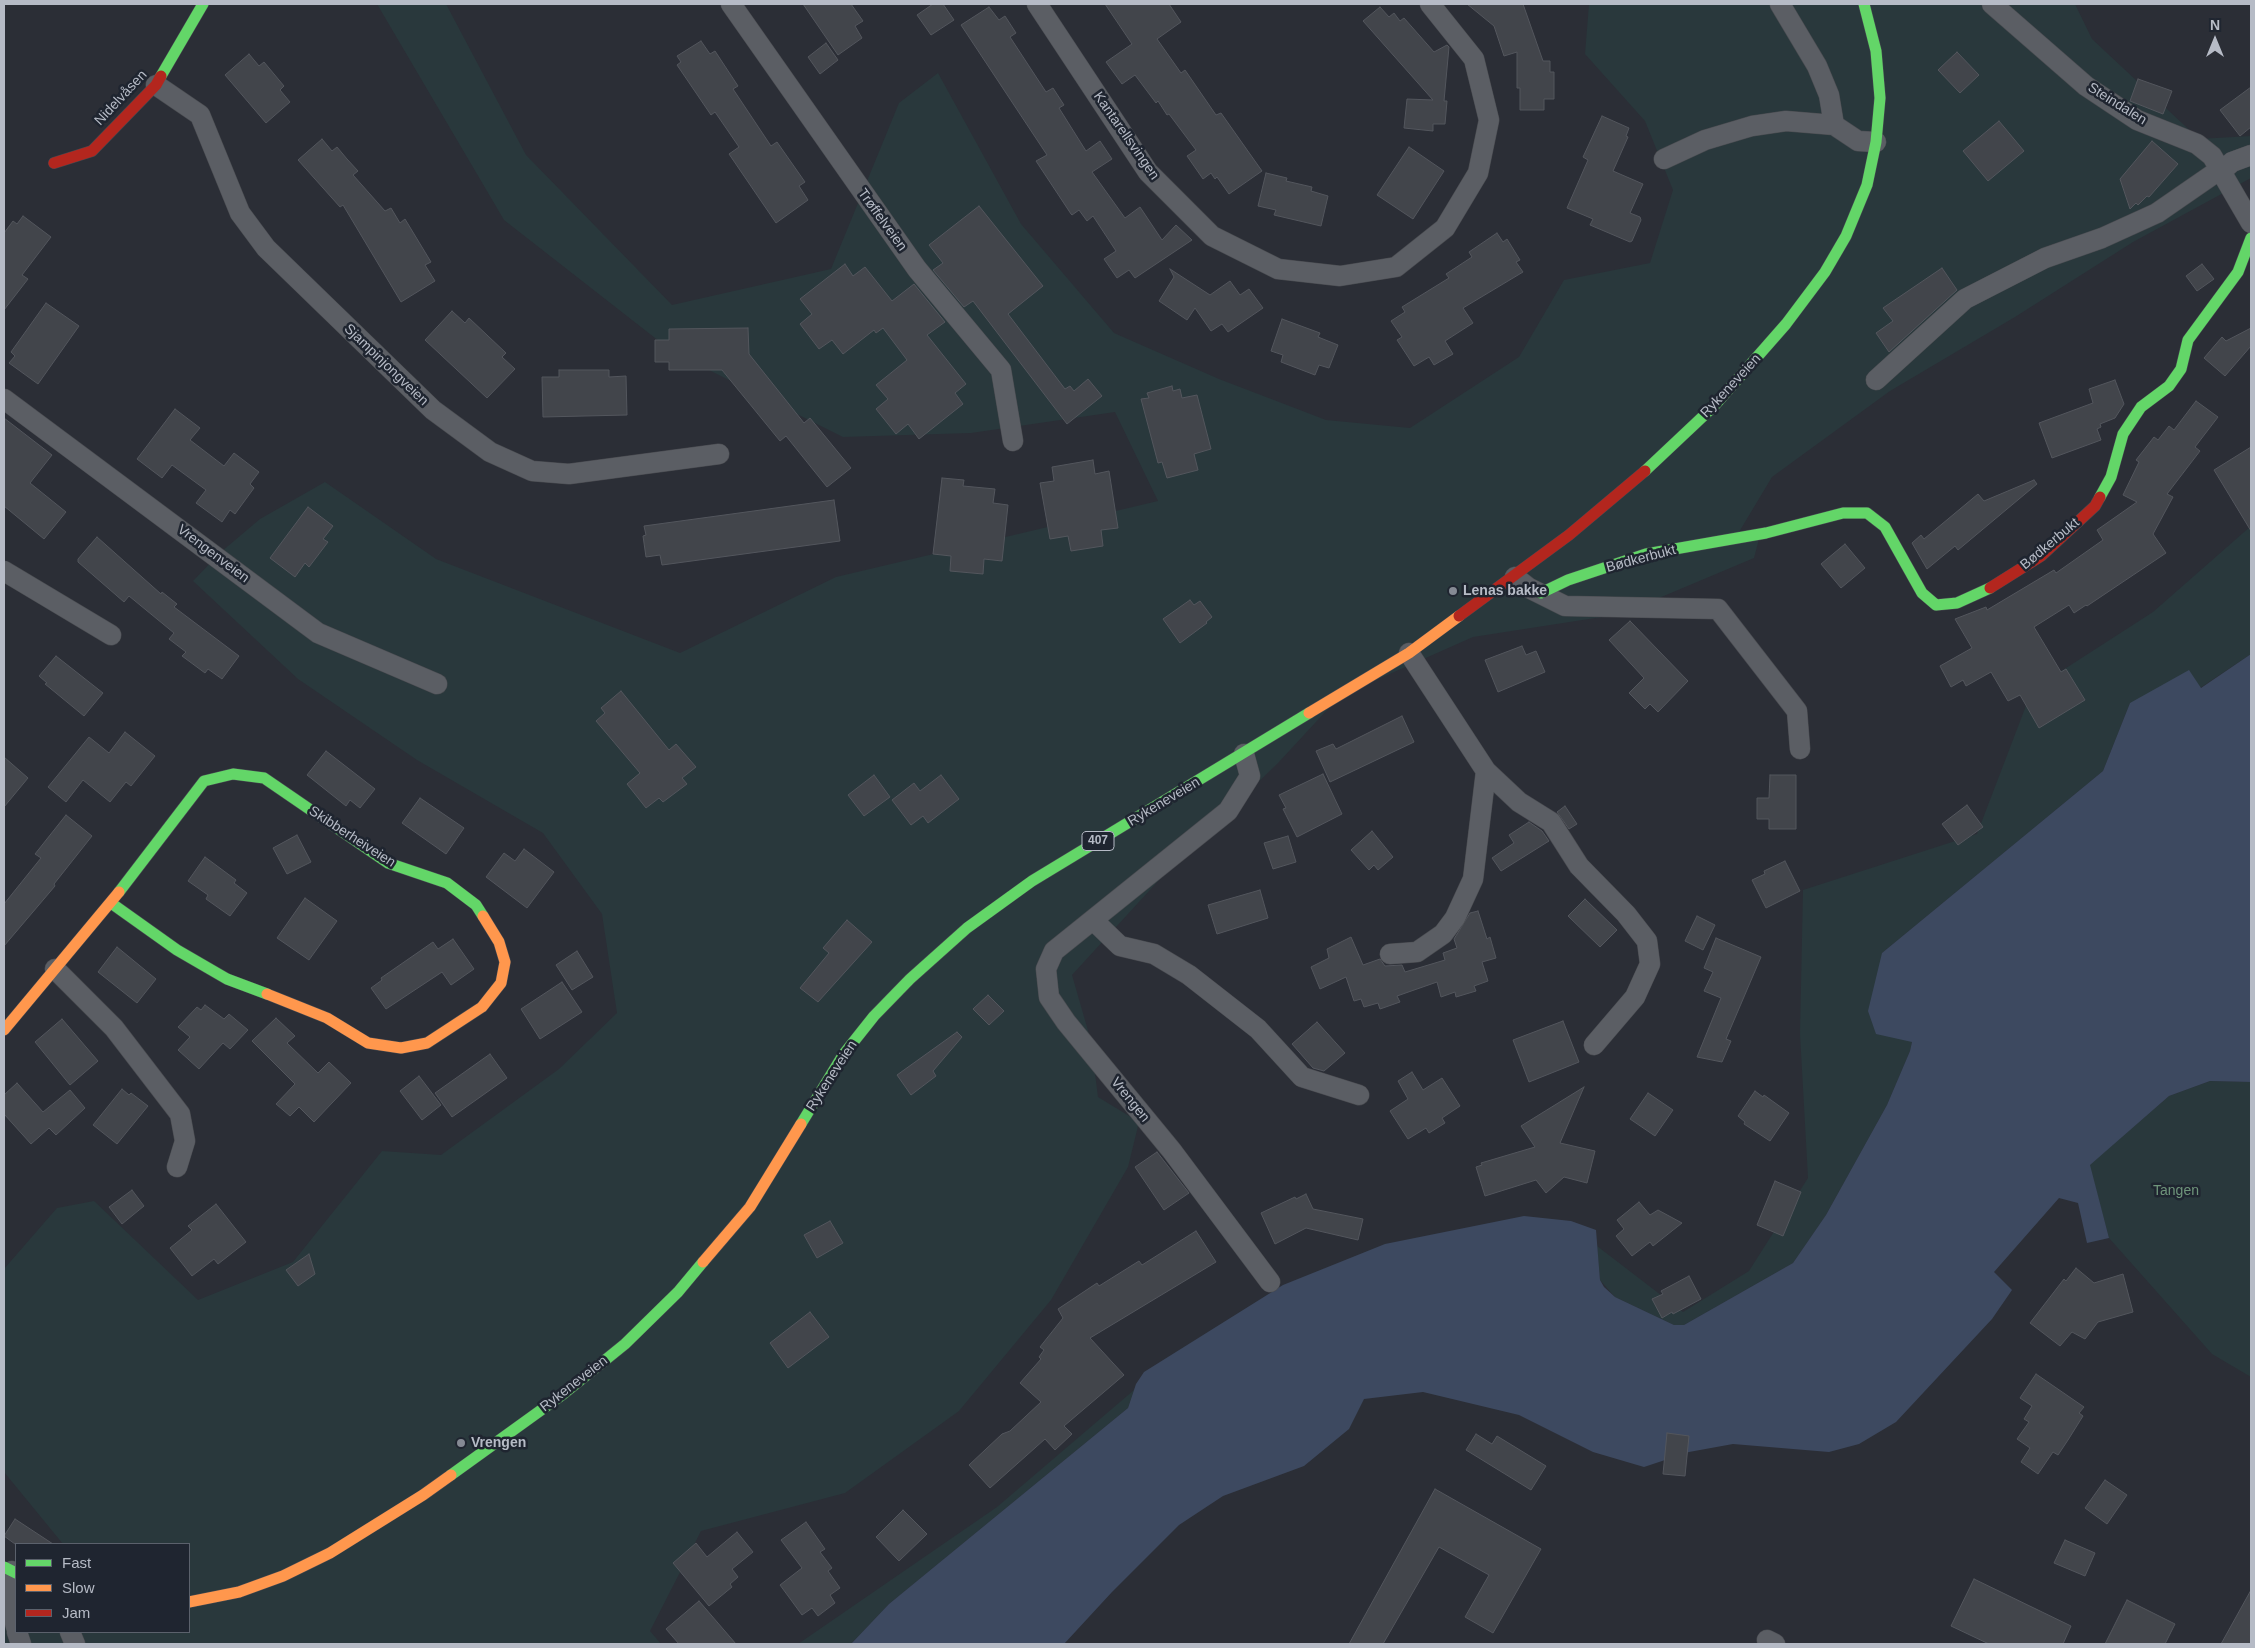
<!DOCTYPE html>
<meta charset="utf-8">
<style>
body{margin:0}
#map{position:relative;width:2255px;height:1648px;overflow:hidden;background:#2b2e36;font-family:Arial,sans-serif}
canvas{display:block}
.frame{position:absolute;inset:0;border:5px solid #b6bbc6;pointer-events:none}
.legend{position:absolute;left:15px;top:1543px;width:175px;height:90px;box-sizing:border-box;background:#1f2530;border:1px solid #5b616c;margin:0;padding:6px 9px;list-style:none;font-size:15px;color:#b6bbc6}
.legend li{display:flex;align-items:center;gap:10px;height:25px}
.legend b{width:25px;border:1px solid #5b616c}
.north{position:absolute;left:2190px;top:15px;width:50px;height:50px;-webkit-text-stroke:4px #1f2530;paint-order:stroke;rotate:0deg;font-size:14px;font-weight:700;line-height:20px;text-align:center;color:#b6bbc6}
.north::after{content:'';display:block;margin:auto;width:18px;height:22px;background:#b6bbc6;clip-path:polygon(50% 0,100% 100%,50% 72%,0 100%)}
</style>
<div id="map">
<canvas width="2255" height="1648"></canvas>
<div class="frame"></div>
<ul class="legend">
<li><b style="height:6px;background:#63d668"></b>Fast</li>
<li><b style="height:6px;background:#ff974d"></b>Slow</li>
<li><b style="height:6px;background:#b3261e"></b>Jam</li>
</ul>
<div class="north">N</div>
</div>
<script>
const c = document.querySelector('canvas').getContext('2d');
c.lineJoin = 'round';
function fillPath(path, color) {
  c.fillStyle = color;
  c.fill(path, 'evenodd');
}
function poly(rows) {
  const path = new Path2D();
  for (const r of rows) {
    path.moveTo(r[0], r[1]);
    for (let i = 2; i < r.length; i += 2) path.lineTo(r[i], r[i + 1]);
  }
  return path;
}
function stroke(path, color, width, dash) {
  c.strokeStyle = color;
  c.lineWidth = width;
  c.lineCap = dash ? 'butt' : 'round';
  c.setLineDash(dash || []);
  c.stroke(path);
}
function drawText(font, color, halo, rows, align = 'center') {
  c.font = font + ' Arial,sans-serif';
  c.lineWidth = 5;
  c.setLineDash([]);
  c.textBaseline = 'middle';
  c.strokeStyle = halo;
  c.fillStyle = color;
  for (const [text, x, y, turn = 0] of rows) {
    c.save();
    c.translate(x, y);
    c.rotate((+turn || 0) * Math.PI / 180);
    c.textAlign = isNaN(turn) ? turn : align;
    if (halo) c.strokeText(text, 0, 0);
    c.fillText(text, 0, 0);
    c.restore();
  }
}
fillPath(poly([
 [377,4,446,4,526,155,672,305,831,269,899,103,938,73,1021,224,1114,333,1219,379,1326,420,1410,428,1519,357,1564,280,1650,263,1673,190,1645,121,1585,54,1589,4,2075,4,2092,39,2199,139,2251,136,2251,178,2133,242,2015,317,1890,391,1772,477,1739,532,1759,539,1754,558,1621,614,1473,637,1340,696,1278,763,1171,867,1072,975,1091,1041,1098,1097,1139,1122,1128,1167,1051,1300,959,1411,845,1493,701,1531,650,1631,661,1644,4,1644,4,1562,16,1632,189,1632,189,1544,63,1544,4,1472,4,1269,57,1208,94,1201,198,1300,293,1262,382,1151,441,1155,559,1069,617,1013,602,914,543,833,417,760,298,679,193,581,221,552,260,519,325,482,436,559,680,653,836,577,1158,501,1115,412,971,433,843,437,673,352,504,220],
 [2251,526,2251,654,2200,688,2130,703,2103,771,1882,953,1912,1042,1910,1051,1887,1105,1826,1215,1793,1263,1684,1325,1674,1325,1615,1297,1600,1280,1597,1246,1683,1312,1749,1271,1808,1178,1800,1034,1803,890,1977,834,2032,690,2153,612],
 [2210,1081,2251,1082,2251,1377,2212,1354,2109,1238,2089,1165,2169,1096],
 [1134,1390,1128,1408,889,1604,851,1644,798,1644,997,1507]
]), '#29383c');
fillPath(poly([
 [2251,654,2251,1082,2210,1081,2169,1096,2090,1165,2109,1238,2087,1243,2078,1203,2059,1198,1994,1272,2012,1290,1992,1319,1896,1422,1859,1444,1829,1452,1733,1444,1689,1452,1644,1467,1593,1452,1519,1415,1423,1392,1364,1399,1349,1429,1304,1466,1223,1496,1179,1525,1112,1592,1064,1644,851,1644,889,1604,1128,1408,1136,1384,1144,1372,1283,1285,1385,1244,1524,1216,1571,1221,1596,1230,1600,1280,1604,1287,1615,1297,1674,1325,1684,1325,1793,1263,1826,1215,1887,1105,1910,1051,1912,1042,1876,1034,1868,1011,1882,953,2103,771,2130,703,2189,670,2201,688]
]), '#3d4960');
const building = poly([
 [803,4,851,4,863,21,855,26,862,38,838,55,803,4],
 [933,4,943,4,954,20,931,35,917,15,933,4],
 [1105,4,1169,4,1181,22,1157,39,1181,73,1185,70,1216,115,1221,113,1262,171,1229,194,1217,177,1215,179,1211,173,1203,179,1187,156,1196,150,1169,114,1167,115,1158,101,1156,103,1135,75,1122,84,1106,62,1132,44,1105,4],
 [1467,4,1523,4,1543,61,1550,61,1550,72,1554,72,1554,99,1544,99,1544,110,1520,110,1520,88,1517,88,1517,52,1504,56,1494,26,1467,4],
 [989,7,999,20,1005,16,1016,33,1010,37,1046,92,1053,88,1064,105,1059,108,1086,151,1100,141,1112,159,1092,172,1125,218,1140,207,1162,240,1176,225,1192,240,1135,278,1129,270,1117,278,1104,259,1116,251,1093,216,1087,221,1079,210,1072,215,1071,214,1036,161,1047,155,961,25,989,7],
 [1380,7,1389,17,1394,13,1400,21,1404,18,1434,52,1447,45,1449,47,1444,101,1447,101,1445,124,1433,124,1433,131,1404,128,1407,99,1433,100,1363,21,1380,7],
 [701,41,710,54,715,51,738,86,733,89,771,146,777,142,805,182,799,186,808,200,776,223,729,154,739,147,715,112,711,115,677,65,681,62,677,56,701,41],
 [826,43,838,60,820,74,808,57,826,43],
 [1957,52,1979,75,1960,93,1938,70,1957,52],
 [249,54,259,66,264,62,284,86,280,90,290,102,266,123,225,75,249,54],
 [2138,79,2172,91,2163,114,2130,101,2138,79],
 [2251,87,2251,127,2240,136,2220,110,2251,87],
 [1602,116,1629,128,1626,136,1628,137,1613,171,1643,184,1630,213,1640,217,1641,220,1632,241,1630,242,1590,225,1593,219,1567,208,1588,160,1583,157,1602,116],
 [1999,121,2024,151,1988,181,1963,151,1999,121],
 [322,139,332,151,337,147,347,159,358,171,353,175,385,211,391,208,400,223,405,219,431,262,425,265,435,281,401,302,343,205,340,207,298,160,322,139],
 [2152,141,2178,164,2149,197,2147,196,2138,205,2136,203,2130,209,2120,179,2152,141],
 [1409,147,1444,171,1413,219,1377,195,1409,147],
 [1266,173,1287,178,1286,181,1312,187,1311,191,1328,196,1321,226,1274,215,1276,210,1258,206,1266,173],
 [979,206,1043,286,1008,314,1065,389,1070,386,1074,391,1088,379,1102,396,1067,424,973,301,964,307,933,270,943,263,929,245,979,206],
 [23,216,51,237,22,275,28,279,4,310,4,233,13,221,17,224,23,216],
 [1497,233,1503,242,1507,239,1520,260,1516,262,1523,272,1463,308,1473,323,1445,341,1453,354,1434,365,1429,357,1414,366,1397,340,1402,337,1391,321,1405,312,1402,307,1449,278,1446,274,1472,257,1469,252,1497,233],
 [845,264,853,276,865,267,892,301,914,284,945,322,927,335,966,384,955,393,963,404,919,439,908,424,896,434,876,409,888,399,876,385,907,360,883,328,876,333,874,330,843,354,832,340,819,349,800,324,812,314,800,299,845,264],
 [2202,264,2214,279,2197,291,2186,276,2202,264],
 [1942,268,1957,290,1889,352,1876,333,1893,321,1883,308,1942,268],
 [1170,269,1210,295,1230,281,1240,295,1249,289,1263,308,1228,332,1222,324,1211,331,1195,308,1187,320,1159,301,1174,277,1170,269],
 [46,303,79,326,38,384,9,363,15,356,11,352,46,303],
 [452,311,465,323,469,318,506,353,502,357,515,369,487,398,425,340,452,311],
 [1282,319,1320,333,1318,337,1338,345,1329,368,1319,365,1315,375,1281,362,1283,355,1271,351,1282,319],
 [748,328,749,354,804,423,810,418,851,468,827,487,786,436,780,441,722,370,669,370,669,362,655,362,655,340,669,340,669,329,748,328],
 [2251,328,2251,346,2225,376,2204,358,2222,337,2226,341,2251,328],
 [559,370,609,370,609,377,626,376,627,415,543,417,542,377,559,377,559,370],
 [2115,380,2124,404,2115,418,2100,424,2101,427,2097,429,2101,440,2052,458,2039,423,2093,403,2089,389,2115,380],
 [1172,386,1173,391,1180,389,1182,398,1197,395,1211,449,1194,454,1198,470,1167,478,1162,462,1158,463,1141,399,1149,398,1147,393,1172,386],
 [2196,401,2218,417,2195,447,2200,451,2167,494,2173,497,2153,534,2166,553,2087,606,2086,605,2074,613,2069,605,2034,627,2061,672,2066,669,2085,700,2039,728,2020,695,2008,701,1991,672,1966,686,1963,680,1951,687,1940,666,1972,648,1955,619,1986,607,1987,610,2054,570,2056,573,2103,540,2097,530,2137,502,2123,495,2139,462,2136,460,2154,437,2158,440,2169,426,2174,430,2196,401],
 [175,409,200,428,190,440,224,466,234,453,259,472,250,484,254,488,235,514,230,510,222,522,196,503,206,490,172,465,162,478,137,459,175,409],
 [4,418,52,455,30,483,66,512,44,539,4,506,4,418],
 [2251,447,2251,531,2214,470,2251,447],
 [1093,460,1095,474,1109,471,1118,528,1101,530,1103,546,1071,551,1068,536,1050,539,1040,483,1054,481,1052,467,1093,460],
 [942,478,964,480,963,486,995,489,993,503,1008,505,1002,561,984,559,983,574,950,571,951,556,933,554,942,478],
 [2034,480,2037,484,1958,550,1955,546,1927,569,1912,543,1921,535,1924,539,1978,494,1984,501,2034,480],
 [834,500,840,541,662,565,660,555,646,557,643,536,646,535,644,526,834,500],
 [308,507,333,526,323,539,328,542,309,567,305,563,295,577,270,558,308,507],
 [97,537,161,594,162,592,177,604,174,607,239,656,222,679,208,669,205,673,182,656,186,652,169,639,174,633,129,596,124,602,78,562,78,559,97,537],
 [1845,544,1865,568,1841,588,1821,564,1845,544],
 [1190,600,1194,605,1200,601,1212,617,1206,622,1207,623,1180,643,1163,619,1190,600],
 [1630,621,1688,681,1658,712,1650,704,1645,709,1629,693,1644,678,1609,640,1630,621],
 [1522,646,1526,655,1536,651,1545,672,1498,692,1485,660,1522,646],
 [56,656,103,693,84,716,45,684,47,683,39,676,56,656],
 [621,691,669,750,676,744,696,767,682,778,687,784,663,802,659,798,646,808,627,784,640,773,596,721,605,713,601,708,621,691],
 [1402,716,1414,742,1330,782,1316,751,1333,744,1336,749,1402,716],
 [125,732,155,756,131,786,126,782,110,802,83,780,66,802,48,787,89,737,109,753,125,732],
 [326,751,375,789,360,808,350,800,346,806,307,775,326,751],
 [4,757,28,778,4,807,4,757],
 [1323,774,1342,814,1297,837,1283,809,1286,808,1279,795,1323,774],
 [874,775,890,797,864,816,848,795,874,775],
 [941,775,959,799,928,823,923,816,911,825,892,800,914,783,920,791,941,775],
 [1770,775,1796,775,1796,829,1769,829,1769,819,1757,819,1757,798,1769,798,1770,775],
 [420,798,464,828,446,854,402,823,420,798],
 [1967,805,1983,827,1958,845,1942,824,1967,805],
 [1565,806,1577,824,1569,829,1557,812,1565,806],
 [66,815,92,836,54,884,55,886,4,946,4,904,41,858,35,854,66,815],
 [1529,822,1542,831,1549,841,1501,871,1492,858,1514,843,1509,835,1529,822],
 [1372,831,1393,857,1378,870,1374,865,1369,870,1351,850,1372,831],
 [297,835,311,862,287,874,273,848,297,835],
 [1288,836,1296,862,1273,869,1264,843,1288,836],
 [524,849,554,872,527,908,486,877,504,853,515,861,524,849],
 [205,857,236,880,234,883,247,893,230,916,206,899,208,895,188,881,205,857],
 [1785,861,1800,891,1766,908,1752,880,1765,874,1764,871,1785,861],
 [1260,890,1268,918,1217,934,1208,905,1260,890],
 [305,898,337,921,309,960,277,938,305,898],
 [1585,899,1617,930,1600,947,1568,916,1585,899],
 [1478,911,1487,939,1490,937,1496,958,1482,962,1488,981,1474,986,1476,991,1456,997,1455,992,1441,997,1437,982,1397,996,1400,1002,1380,1009,1378,1003,1364,1007,1361,999,1354,1001,1346,977,1320,989,1311,967,1329,958,1327,949,1351,937,1363,965,1380,959,1385,966,1402,965,1405,972,1445,960,1443,953,1457,948,1454,939,1470,913,1478,911],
 [1697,916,1715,925,1703,950,1685,941,1697,916],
 [847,920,872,942,818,1002,800,988,829,953,823,948,847,920],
 [1716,938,1761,957,1726,1039,1731,1041,1722,1062,1697,1057,1721,998,1704,991,1713,972,1704,968,1716,938],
 [453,939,474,969,451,985,442,972,386,1009,371,988,382,980,381,978,433,942,438,949,453,939],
 [117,947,156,979,137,1003,98,972,117,947],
 [577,951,593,977,572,990,556,965,577,951],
 [562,982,582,1012,540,1039,521,1009,562,982],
 [988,995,1004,1011,989,1025,973,1009,988,995],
 [205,1005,224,1019,229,1014,248,1030,230,1049,223,1043,199,1069,178,1050,190,1037,178,1027,197,1007,201,1010,205,1005],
 [276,1018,295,1036,287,1043,318,1073,329,1062,351,1083,314,1122,299,1107,290,1116,276,1104,295,1084,252,1041,276,1018],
 [62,1019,98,1061,70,1085,35,1042,62,1019],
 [1563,1021,1579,1062,1529,1082,1513,1040,1563,1021],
 [1317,1022,1345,1053,1324,1071,1313,1068,1292,1044,1317,1022],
 [957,1032,962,1037,933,1071,936,1076,911,1095,897,1075,957,1032],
 [490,1054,507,1078,452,1117,435,1093,490,1054],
 [1412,1072,1423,1090,1442,1078,1460,1106,1442,1118,1445,1123,1429,1133,1426,1128,1408,1139,1390,1111,1408,1099,1398,1081,1412,1072],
 [419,1076,441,1105,422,1120,400,1091,419,1076],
 [17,1083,43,1112,70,1090,85,1108,56,1135,49,1128,31,1144,4,1114,4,1095,17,1083],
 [1584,1087,1560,1143,1595,1151,1587,1183,1564,1177,1546,1193,1536,1180,1485,1196,1476,1167,1482,1165,1481,1163,1535,1147,1521,1126,1584,1087],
 [122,1089,129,1095,131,1093,148,1106,117,1144,93,1125,122,1089],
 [1755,1091,1763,1097,1764,1095,1789,1113,1770,1141,1744,1124,1745,1122,1738,1116,1755,1091],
 [1648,1093,1673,1110,1655,1136,1630,1119,1648,1093],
 [1157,1152,1189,1193,1164,1210,1135,1167,1157,1152],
 [1775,1181,1801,1192,1783,1236,1757,1225,1775,1181],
 [132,1190,144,1206,122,1224,109,1207,132,1190],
 [1306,1194,1313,1209,1363,1219,1358,1240,1306,1228,1275,1244,1261,1213,1295,1197,1296,1199,1306,1194],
 [1639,1202,1650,1215,1658,1210,1682,1223,1653,1246,1650,1242,1632,1256,1616,1236,1624,1229,1617,1220,1639,1202],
 [216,1204,246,1242,218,1264,214,1259,192,1276,170,1248,192,1230,188,1226,216,1204],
 [830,1221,843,1243,817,1258,804,1235,830,1221],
 [1196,1231,1216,1262,1090,1338,1124,1375,1064,1426,1072,1434,1055,1450,1045,1439,990,1488,969,1465,1002,1434,1010,1431,1041,1402,1020,1383,1041,1359,1039,1357,1044,1350,1040,1347,1063,1318,1058,1309,1097,1283,1099,1286,1139,1261,1142,1265,1196,1231],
 [309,1254,315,1274,298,1286,286,1270,309,1254],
 [2076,1268,2094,1283,2123,1274,2133,1312,2098,1322,2085,1339,2072,1332,2060,1346,2030,1323,2064,1279,2066,1281,2076,1268],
 [1689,1276,1701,1299,1673,1314,1672,1312,1662,1318,1652,1299,1663,1294,1661,1291,1689,1276],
 [810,1312,829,1337,788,1368,770,1343,810,1312],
 [2036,1374,2084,1407,2079,1413,2083,1416,2068,1440,2058,1455,2053,1452,2038,1474,2021,1462,2030,1448,2017,1439,2029,1422,2024,1419,2032,1406,2020,1398,2036,1374],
 [1667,1433,1689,1436,1685,1476,1663,1474,1667,1433],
 [1476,1434,1492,1444,1497,1436,1546,1466,1531,1490,1466,1450,1476,1434],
 [2105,1480,2127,1495,2107,1524,2085,1508,2105,1480],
 [1435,1489,1541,1549,1493,1633,1465,1617,1489,1575,1439,1547,1383,1644,1349,1644,1435,1489],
 [903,1510,927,1534,899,1561,876,1537,903,1510],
 [15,1519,53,1544,15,1544,4,1536,15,1519],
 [806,1522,825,1549,820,1552,832,1568,828,1571,840,1588,830,1595,835,1603,818,1616,812,1608,802,1615,780,1585,802,1568,781,1540,806,1522],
 [737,1532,753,1552,732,1569,738,1577,730,1584,732,1587,709,1606,673,1563,696,1543,707,1557,737,1532],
 [2065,1540,2095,1553,2085,1576,2054,1563,2065,1540],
 [1974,1579,2071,1626,2063,1644,1989,1644,1951,1626,1974,1579],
 [2251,1590,2251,1644,2221,1644,2251,1590],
 [2127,1600,2175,1624,2165,1644,2105,1644,2127,1600],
 [699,1601,736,1644,679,1644,666,1629,699,1601]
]);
fillPath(building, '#42454b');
stroke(building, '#53565d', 1);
const street = poly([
 [731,4,917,269,1001,370,1013,441],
 [1037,4,1148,172,1212,236,1278,269,1340,276,1396,267,1445,228,1478,173,1489,120,1474,59,1430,4],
 [1780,4,1817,66,1829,95,1834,125],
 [1992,4,2086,86,2137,120,2197,144,2212,156,2251,223],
 [156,85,200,115,240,213,266,248,433,410,490,452,532,471,569,474,719,454],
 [1664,159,1705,140,1752,126,1786,121,1834,125,1858,141,1876,142],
 [1876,380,1965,299,2045,258,2102,238,2157,213,2212,175,2222,171,2232,162,2251,155],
 [4,399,318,633,437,684],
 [4,571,111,635],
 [1515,577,1529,588,1565,606,1718,609,1797,711,1800,749],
 [1244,754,1250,776,1228,811,1054,951,1046,969,1049,997,1066,1022,1172,1151,1270,1282],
 [1486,771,1519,802,1551,822,1579,866,1626,914,1647,941,1650,964,1635,997,1594,1045],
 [1093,920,1120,946,1154,954,1189,975,1258,1029,1302,1077,1359,1095],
 [1390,954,1417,952,1443,934,1455,918,1473,879,1486,771,1409,653],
 [55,969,114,1028,180,1114,185,1141,177,1167],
 [12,1571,8,1595,16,1627],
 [17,1632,21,1644],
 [70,1632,75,1644],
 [1767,1640,1775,1644]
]);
const fast = poly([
 [161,76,203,4],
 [1645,471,1714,406,1786,324,1825,272,1846,236,1867,185,1876,142,1880,98,1876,51,1864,4],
 [2100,497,2111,477,2123,434,2141,407,2169,386,2181,369,2188,340,2238,272,2251,238],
 [1541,593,1568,580,1646,554,1766,533,1843,513,1867,513,1885,527,1922,593,1936,605,1957,603,1990,588],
 [119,892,204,781,233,774,264,778,388,863,447,883,476,905,483,916],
 [111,903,177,950,227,979,267,994],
 [801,1124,843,1055,874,1016,910,979,967,928,1032,881,1309,713],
 [451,1475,562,1395,625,1344,678,1292,703,1262],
 [4,1567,16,1573]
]);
const slow = poly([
 [1309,713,1409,653,1459,616],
 [267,994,327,1018,368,1043,401,1048,427,1043,482,1007,501,983,505,962,499,942,483,916],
 [4,1030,119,892],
 [703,1262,750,1207,801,1124],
 [189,1602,239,1592,283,1576,330,1553,423,1495,451,1475]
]);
const jam = poly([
 [54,163,92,151,156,85,161,76],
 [1990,588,2041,556,2095,506,2100,497],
 [1459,616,1569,535,1645,471]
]);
stroke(street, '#494b50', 21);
stroke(fast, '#464950', 12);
stroke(slow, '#464950', 12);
stroke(jam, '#464950', 12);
stroke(street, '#5b5e64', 20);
stroke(fast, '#63d668', 11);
stroke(slow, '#ff974d', 11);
stroke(jam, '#b3261e', 11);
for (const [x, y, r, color] of [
 [1453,591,5,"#858a94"],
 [461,1443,5,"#858a94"]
]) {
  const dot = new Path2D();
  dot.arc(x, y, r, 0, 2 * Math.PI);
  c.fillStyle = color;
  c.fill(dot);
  stroke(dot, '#1f2530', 2);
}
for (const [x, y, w] of [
 [1098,841,32]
]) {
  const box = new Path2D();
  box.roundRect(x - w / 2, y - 9.5, w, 19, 4);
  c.fillStyle = '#1f2530';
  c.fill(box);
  stroke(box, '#b6bbc6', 1);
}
drawText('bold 12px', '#b6bbc6', null, [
 ["407",1098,841]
]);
drawText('14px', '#b6bbc6', '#1f2530', [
 ["Nidelvåsen",121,98,-47],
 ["Steindalen",2117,104,32],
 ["Kantarellsvingen",1126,136,55],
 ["Trøffelveien",882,220,54],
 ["Sjampinjongveien",386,365,44],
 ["Rykeneveien",1731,386,-47],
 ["Bødkerbukt",2050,544,-40],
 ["Vrengenveien",213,554,37],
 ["Bødkerbukt",1641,559,-15],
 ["Rykeneveien",1164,802,-31],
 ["Skibberheiveien",352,837,33],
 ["Rykeneveien",832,1076,-57],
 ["Vrengen",1130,1100,51],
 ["Rykeneveien",574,1384,-38]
]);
drawText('bold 14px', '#b6bbc6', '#1f2530', [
 ["Lenas bakke",1463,591],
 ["Vrengen",471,1443]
], 'left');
drawText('14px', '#6f957b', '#1f2530', [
 ["Tangen",2176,1191]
]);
</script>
